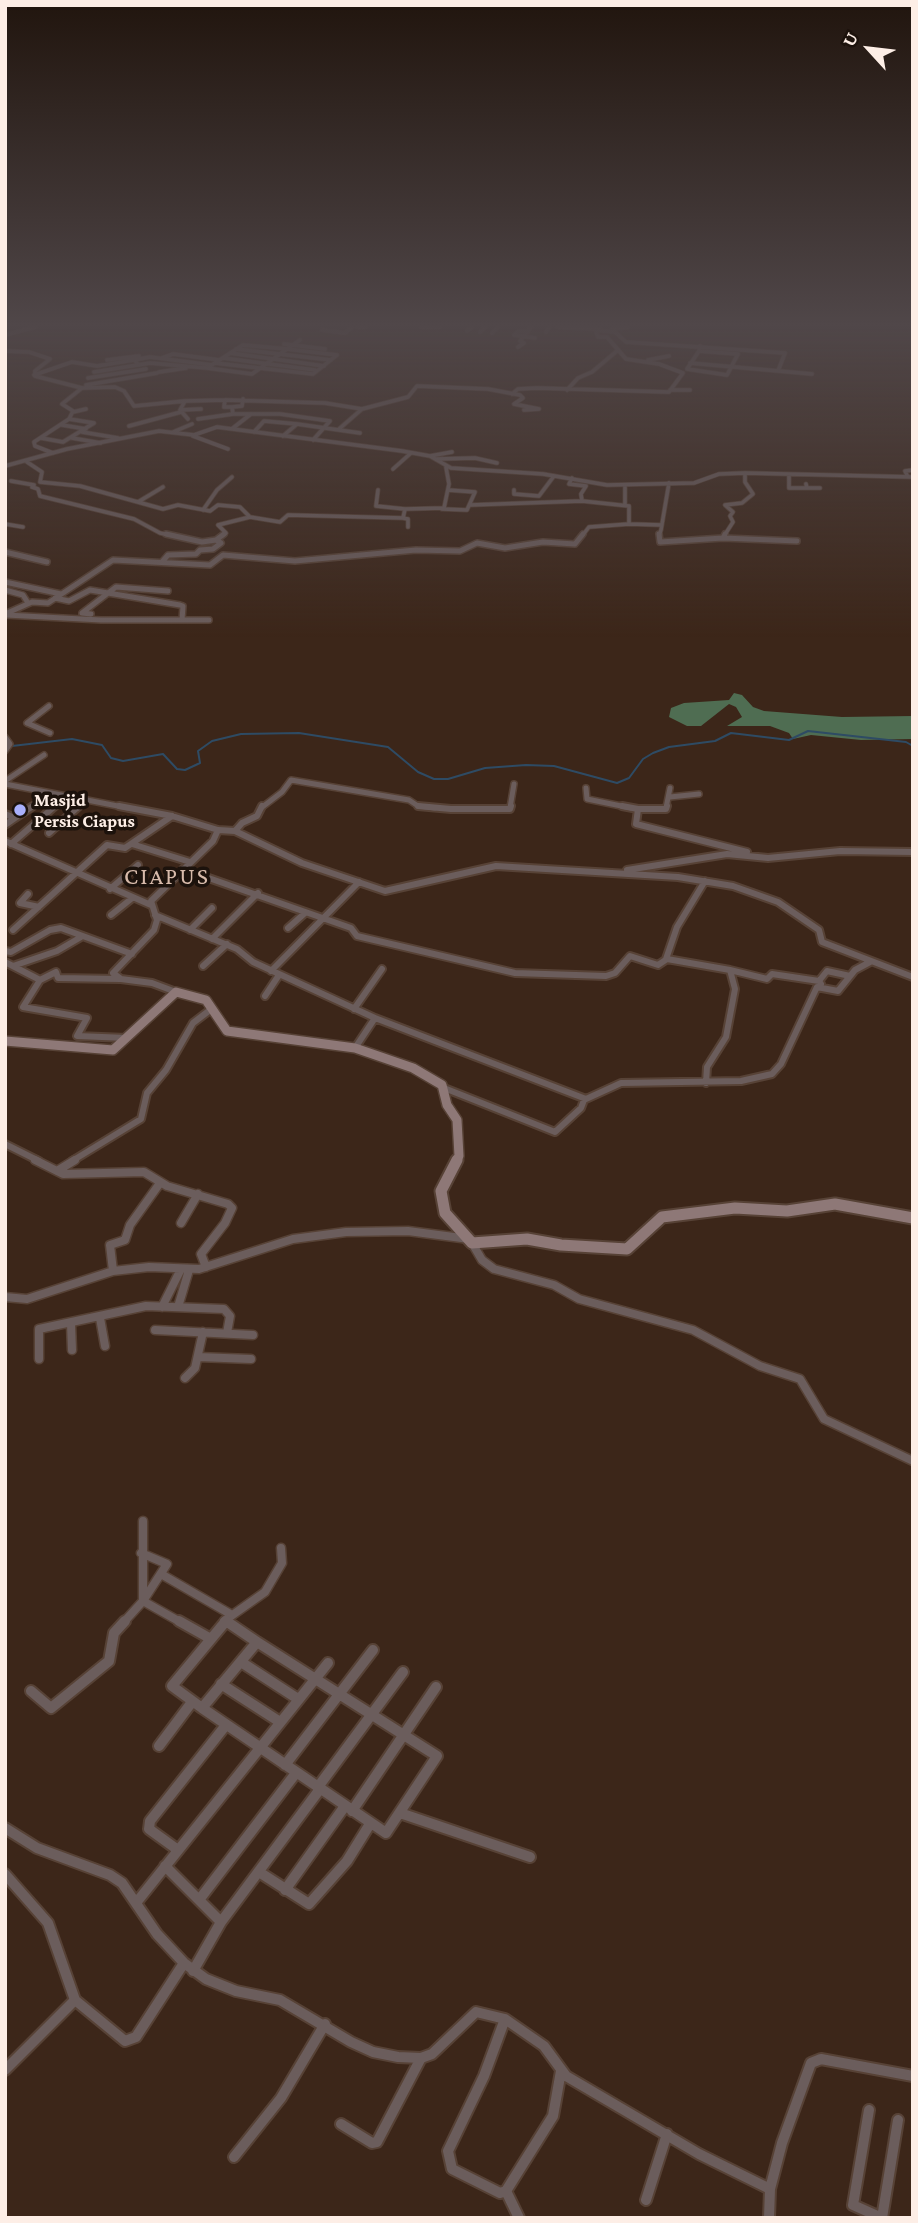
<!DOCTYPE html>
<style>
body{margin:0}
#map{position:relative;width:918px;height:2223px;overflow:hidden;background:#3c2619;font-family:"Crimson Pro",serif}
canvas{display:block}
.frame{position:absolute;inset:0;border:7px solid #fdeee6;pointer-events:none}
.north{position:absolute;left:834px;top:14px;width:70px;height:70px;-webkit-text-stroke:5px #1c120c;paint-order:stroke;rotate:297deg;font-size:19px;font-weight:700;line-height:28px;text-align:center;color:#fdeee6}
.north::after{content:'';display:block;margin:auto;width:24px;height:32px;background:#fdeee6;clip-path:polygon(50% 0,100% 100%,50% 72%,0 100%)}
</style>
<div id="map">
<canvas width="918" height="2223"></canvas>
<div class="frame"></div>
<div class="north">U</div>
</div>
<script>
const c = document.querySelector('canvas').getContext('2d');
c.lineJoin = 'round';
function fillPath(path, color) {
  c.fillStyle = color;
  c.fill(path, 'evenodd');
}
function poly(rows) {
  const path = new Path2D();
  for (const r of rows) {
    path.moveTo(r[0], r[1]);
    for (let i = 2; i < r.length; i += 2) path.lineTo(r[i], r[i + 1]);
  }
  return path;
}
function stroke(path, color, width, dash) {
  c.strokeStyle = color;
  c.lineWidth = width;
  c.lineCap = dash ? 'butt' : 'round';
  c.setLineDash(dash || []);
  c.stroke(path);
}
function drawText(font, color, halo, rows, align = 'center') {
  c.font = font + ' "Crimson Pro",serif';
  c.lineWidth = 7;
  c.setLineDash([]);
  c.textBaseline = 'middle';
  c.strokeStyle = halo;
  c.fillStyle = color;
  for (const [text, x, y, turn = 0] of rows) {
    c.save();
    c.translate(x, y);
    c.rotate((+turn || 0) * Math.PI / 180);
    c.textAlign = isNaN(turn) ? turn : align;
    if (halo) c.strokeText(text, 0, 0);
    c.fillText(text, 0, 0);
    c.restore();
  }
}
fillPath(poly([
 [734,693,742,695,753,707,764,711,842,717,913,716,913,739,861,740,811,735,793,739,789,733,770,726,727,726,742,717,736,707,729,704,701,726,687,726,669,717,671,708,684,703,729,700]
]), '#4f6d52');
stroke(poly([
 [12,746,72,739,102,745,111,758,123,761,163,754,177,769,185,770,200,763,198,751,212,741,241,734,299,733,388,747,418,772,434,779,448,779,485,768,526,765,554,766,617,783,629,778,643,759,653,753,669,747,715,741,731,733,789,740,808,731,906,742,913,746]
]), '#2e4b64', 2);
const streetFar4 = poly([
 [358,327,365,327],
 [421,327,440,327],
 [558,327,600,329],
 [612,329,628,327],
 [322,330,345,333,352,327],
 [596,330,615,332,626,342,785,353,778,371],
 [467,331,472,327],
 [480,332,485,327],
 [528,332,519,331,514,335,535,338],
 [546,332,549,327],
 [492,333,498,327],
 [5,335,35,327],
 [284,344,325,349],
 [243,345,287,349,252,374,207,368,243,345],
 [518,347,524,343,520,341,531,327],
 [236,349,331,360],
 [287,349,337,355],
 [287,349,300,340],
 [5,351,29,352,50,359,35,371,35,376,82,388,115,387,124,391,134,406,185,401],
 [699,351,738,354,727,375,687,369,699,351],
 [699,351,700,346],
 [230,353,324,366],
 [162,358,173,354,219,360],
 [223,358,315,370],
 [107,360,139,356],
 [134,360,150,357,212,365],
 [648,360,669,356],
 [215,363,313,374,337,355],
 [690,363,812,374],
 [94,372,150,363,207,368],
 [159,372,186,368],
 [34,375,72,362,97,366,134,360,139,365],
 [88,378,146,369],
 [86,385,157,373],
 [567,390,578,378,592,372,618,350],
 [670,390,690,390],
 [512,394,518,389,537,388,669,392,683,373,659,364,626,359,607,337,598,337,595,329],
 [243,399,242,406,232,407,233,414,280,414,330,421,313,440],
 [225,400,325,403,362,409],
 [180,410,185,401,225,400,224,407,232,407],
 [73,412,86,409],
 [188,419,180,410,201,409],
 [198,419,233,414],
 [62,425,86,429],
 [129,426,181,412],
 [233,428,251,414],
 [339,429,362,409,408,397,417,386,488,389,520,395,523,398,514,404,539,409,524,410],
 [82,432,118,438],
 [173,432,192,424],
 [254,432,264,421,297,424],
 [193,436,228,449],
 [283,436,297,424,360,433],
 [41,438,63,442,94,423,69,419],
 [72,438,101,443],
 [53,453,35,446,34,442,69,419,73,411,62,404,82,388],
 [430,456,452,452],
 [436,459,475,458,497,463],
 [27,462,42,472,40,482,80,486,163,509,178,505,210,511,218,505,240,507,249,516],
 [5,466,67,449,159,431,194,435,217,427,402,451,430,456,451,468,543,474,607,485,694,483,719,474,745,473,913,477],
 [393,469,411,453],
 [789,475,789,488,807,488],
 [908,477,905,471,913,470],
 [572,478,569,484,586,486,581,494,582,501,629,506,629,524,662,525],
 [11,481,34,485],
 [806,484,807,488,820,488],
 [625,485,625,505],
 [32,487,38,489,40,496,134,519,160,533,174,536],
 [378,490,376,506,405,509],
 [514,490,514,494,539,496,554,476],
 [138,502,163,487],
 [470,505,582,501],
 [442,509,467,510,475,492,448,490],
 [203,510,217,490,232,477],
 [403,518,405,509,444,508,449,484,446,467],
 [5,524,23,527],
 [661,530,669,483],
 [222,536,226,533,218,525,250,517,280,522,288,515,403,518,408,519,408,527],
 [582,536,589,527,629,524],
 [659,536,661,530],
 [724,536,733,522,730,516,733,512,725,505,742,503,753,494,745,482,745,473]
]);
const streetFar3 = poly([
 [166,534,202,542,216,540,224,534],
 [659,534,660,542,723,538,725,534],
 [723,538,797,541],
 [5,552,47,562],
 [162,562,168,555,196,554,200,550,213,549,221,543,216,540],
 [5,582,61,594],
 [5,590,23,595,28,603],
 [55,598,69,601,90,590,180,605,183,606,182,620],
 [5,614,32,602,48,603,113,560,210,565,223,555,295,561,416,550,460,551,477,543,505,548,543,542,575,544,583,534],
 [91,614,82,613,116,587,168,591],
 [6,615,101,620,209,620],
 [27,723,49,706],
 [27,723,50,733],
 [5,737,10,744,5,751],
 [5,781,44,755],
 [5,784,128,808],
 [586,788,587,799,631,808],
 [670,797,699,794],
 [30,808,49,795],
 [53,808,57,804],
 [78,808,86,800],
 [261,808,282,792,291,780,409,800,418,806,435,808],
 [510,808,514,784],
 [666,808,670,788]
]);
const streetFar2 = poly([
 [119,806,172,816,218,830,213,841,151,901,157,920,154,930,113,973,121,979,152,983,176,992],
 [418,806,451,809,510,809,511,806],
 [622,806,638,809,636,824,747,852],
 [638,809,666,809,667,806],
 [5,814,15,818,33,806],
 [5,825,15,818],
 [218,830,235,831,302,863,385,891,496,866,678,877,733,886,778,902,819,930,822,942,913,977],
 [235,831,242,823,257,816,262,806],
 [49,833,79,806],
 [5,841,151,905],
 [11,844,55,806],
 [132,844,190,862],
 [183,869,351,928,357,936,515,973,606,976,615,973,630,956,658,965,667,959,730,970,735,989,726,1037,707,1067,706,1083],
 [627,870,727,854,768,858,840,851,913,852],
 [110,889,138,865],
 [28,894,20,903,39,907],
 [111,915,131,899],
 [155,915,237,949,253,962,375,1018,355,1048],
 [288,928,305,913],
 [13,930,107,845,125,848,172,816],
 [190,930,212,908],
 [212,939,258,893],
 [5,951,11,952,50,930,61,928,132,954],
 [666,959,677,927,705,881],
 [5,962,40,980,23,1007,87,1018,77,1036,127,1038],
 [13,966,57,951,81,937],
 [203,966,227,944],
 [730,970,767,979,772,974,819,981],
 [271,971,359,882],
 [40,980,56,972,58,978,120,979],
 [821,984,819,981,827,971,850,976],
 [265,996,279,975],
 [354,1009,382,969],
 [375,1018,586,1099,621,1083,741,1081,772,1074,781,1064,817,987,838,991,855,970,870,962],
 [444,1088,555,1132,581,1108,584,1100],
 [5,1144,39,1161],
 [72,1161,141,1119,147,1093,166,1070,193,1023,210,1010]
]);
const streetFar1 = poly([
 [35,1160,63,1174,144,1172,167,1186,228,1204,232,1208,225,1223,201,1254,206,1267],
 [57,1171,75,1160],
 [181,1223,198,1194],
 [472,1243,482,1260,494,1269,554,1285,579,1299,693,1330,760,1366,800,1379,824,1419,913,1461],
 [113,1271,110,1245,125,1240,130,1225,160,1183],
 [5,1297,27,1299,113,1271,149,1267,199,1269,293,1239,346,1232,408,1231,469,1239],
 [162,1307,181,1269],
 [178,1307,189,1270],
 [100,1318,105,1346],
 [71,1324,72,1350],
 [155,1330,253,1335],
 [198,1357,251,1359],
 [39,1359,39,1329,146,1306,224,1309,230,1316,227,1333],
 [185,1378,195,1368,203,1332],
 [143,1521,143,1601,182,1623],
 [161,1574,232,1615],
 [224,1621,265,1592,282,1563,281,1548],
 [123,1623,143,1601,167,1564,141,1553],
 [225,1623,229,1623]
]);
const street = poly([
 [179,1621,211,1639,226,1621,257,1642],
 [257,1642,437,1756,386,1833,202,1708,257,1642],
 [241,1662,298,1699],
 [221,1684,280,1722],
 [31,1691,51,1708,109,1661,114,1633,125,1621],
 [202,1708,172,1686,211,1639],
 [159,1746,192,1702],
 [285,1765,373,1650],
 [318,1787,403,1672],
 [352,1811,436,1687],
 [400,1813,530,1857],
 [5,1828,37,1848,110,1875,122,1883,157,1934,184,1963,206,1979,236,1991,280,2000,351,2042,373,2052,398,2057,421,2058,432,2054,476,2012,505,2019,544,2046,566,2076,699,2154,770,2189],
 [178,1850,149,1829,150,1821,226,1725],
 [165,1866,221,1922,193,1971],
 [259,1872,309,1904,347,1861,370,1824],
 [5,1874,48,1923,75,2000,125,2041,136,2037,184,1963],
 [285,1890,345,1806],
 [199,1900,296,1773],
 [136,1903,328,1663],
 [221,1922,320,1789],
 [505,2019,484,2076,448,2151,452,2169,500,2193,506,2191,553,2116,561,2071],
 [5,2070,75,2000],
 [869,2110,853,2205,882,2218],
 [341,2124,372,2143,377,2142,421,2058],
 [234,2157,281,2098,325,2024],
 [506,2191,519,2218],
 [646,2200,667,2134],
 [769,2218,770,2189,782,2143,811,2063,821,2059,913,2076],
 [882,2218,898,2120]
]);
const secondaryFar1 = poly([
 [5,1041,113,1050,176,992,206,1000,227,1031,355,1048,413,1068,442,1085,447,1105,457,1120,459,1156,456,1161]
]);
const secondary = poly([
 [457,1160,441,1191,445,1213,472,1243,527,1239,561,1245,627,1249,662,1217,735,1208,787,1211,835,1204,913,1218]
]);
stroke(streetFar4, '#574236', 5);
stroke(streetFar3, '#574236', 8);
stroke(streetFar2, '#574236', 10);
stroke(streetFar1, '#574236', 11);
stroke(street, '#574236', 14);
stroke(secondaryFar1, '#574236', 12);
stroke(secondary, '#574236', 15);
stroke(streetFar4, '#6b5d5c', 3.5);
stroke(streetFar3, '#6b5d5c', 5);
stroke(streetFar2, '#6b5d5c', 6);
stroke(streetFar1, '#6b5d5c', 8);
stroke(street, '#6b5d5c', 10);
stroke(secondaryFar1, '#8e7877', 9);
stroke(secondary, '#8e7877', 11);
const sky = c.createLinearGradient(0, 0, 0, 638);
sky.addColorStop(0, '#21150e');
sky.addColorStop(0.51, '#504749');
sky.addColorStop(1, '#50474900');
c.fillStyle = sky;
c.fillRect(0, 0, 918, 638);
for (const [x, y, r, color] of [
 [20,810,7,"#a9b0fc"]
]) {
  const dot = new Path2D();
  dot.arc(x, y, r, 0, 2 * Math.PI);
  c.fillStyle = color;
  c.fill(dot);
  stroke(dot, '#1c120c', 2.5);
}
drawText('bold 18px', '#fdeee6', '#1c120c', [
 ["Masjid",34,800],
 ["Persis Ciapus",34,821]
], 'left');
c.letterSpacing = '2px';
drawText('24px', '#d7baaa', '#1c120c', [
 ["CIAPUS",167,877]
]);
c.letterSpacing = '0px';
</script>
